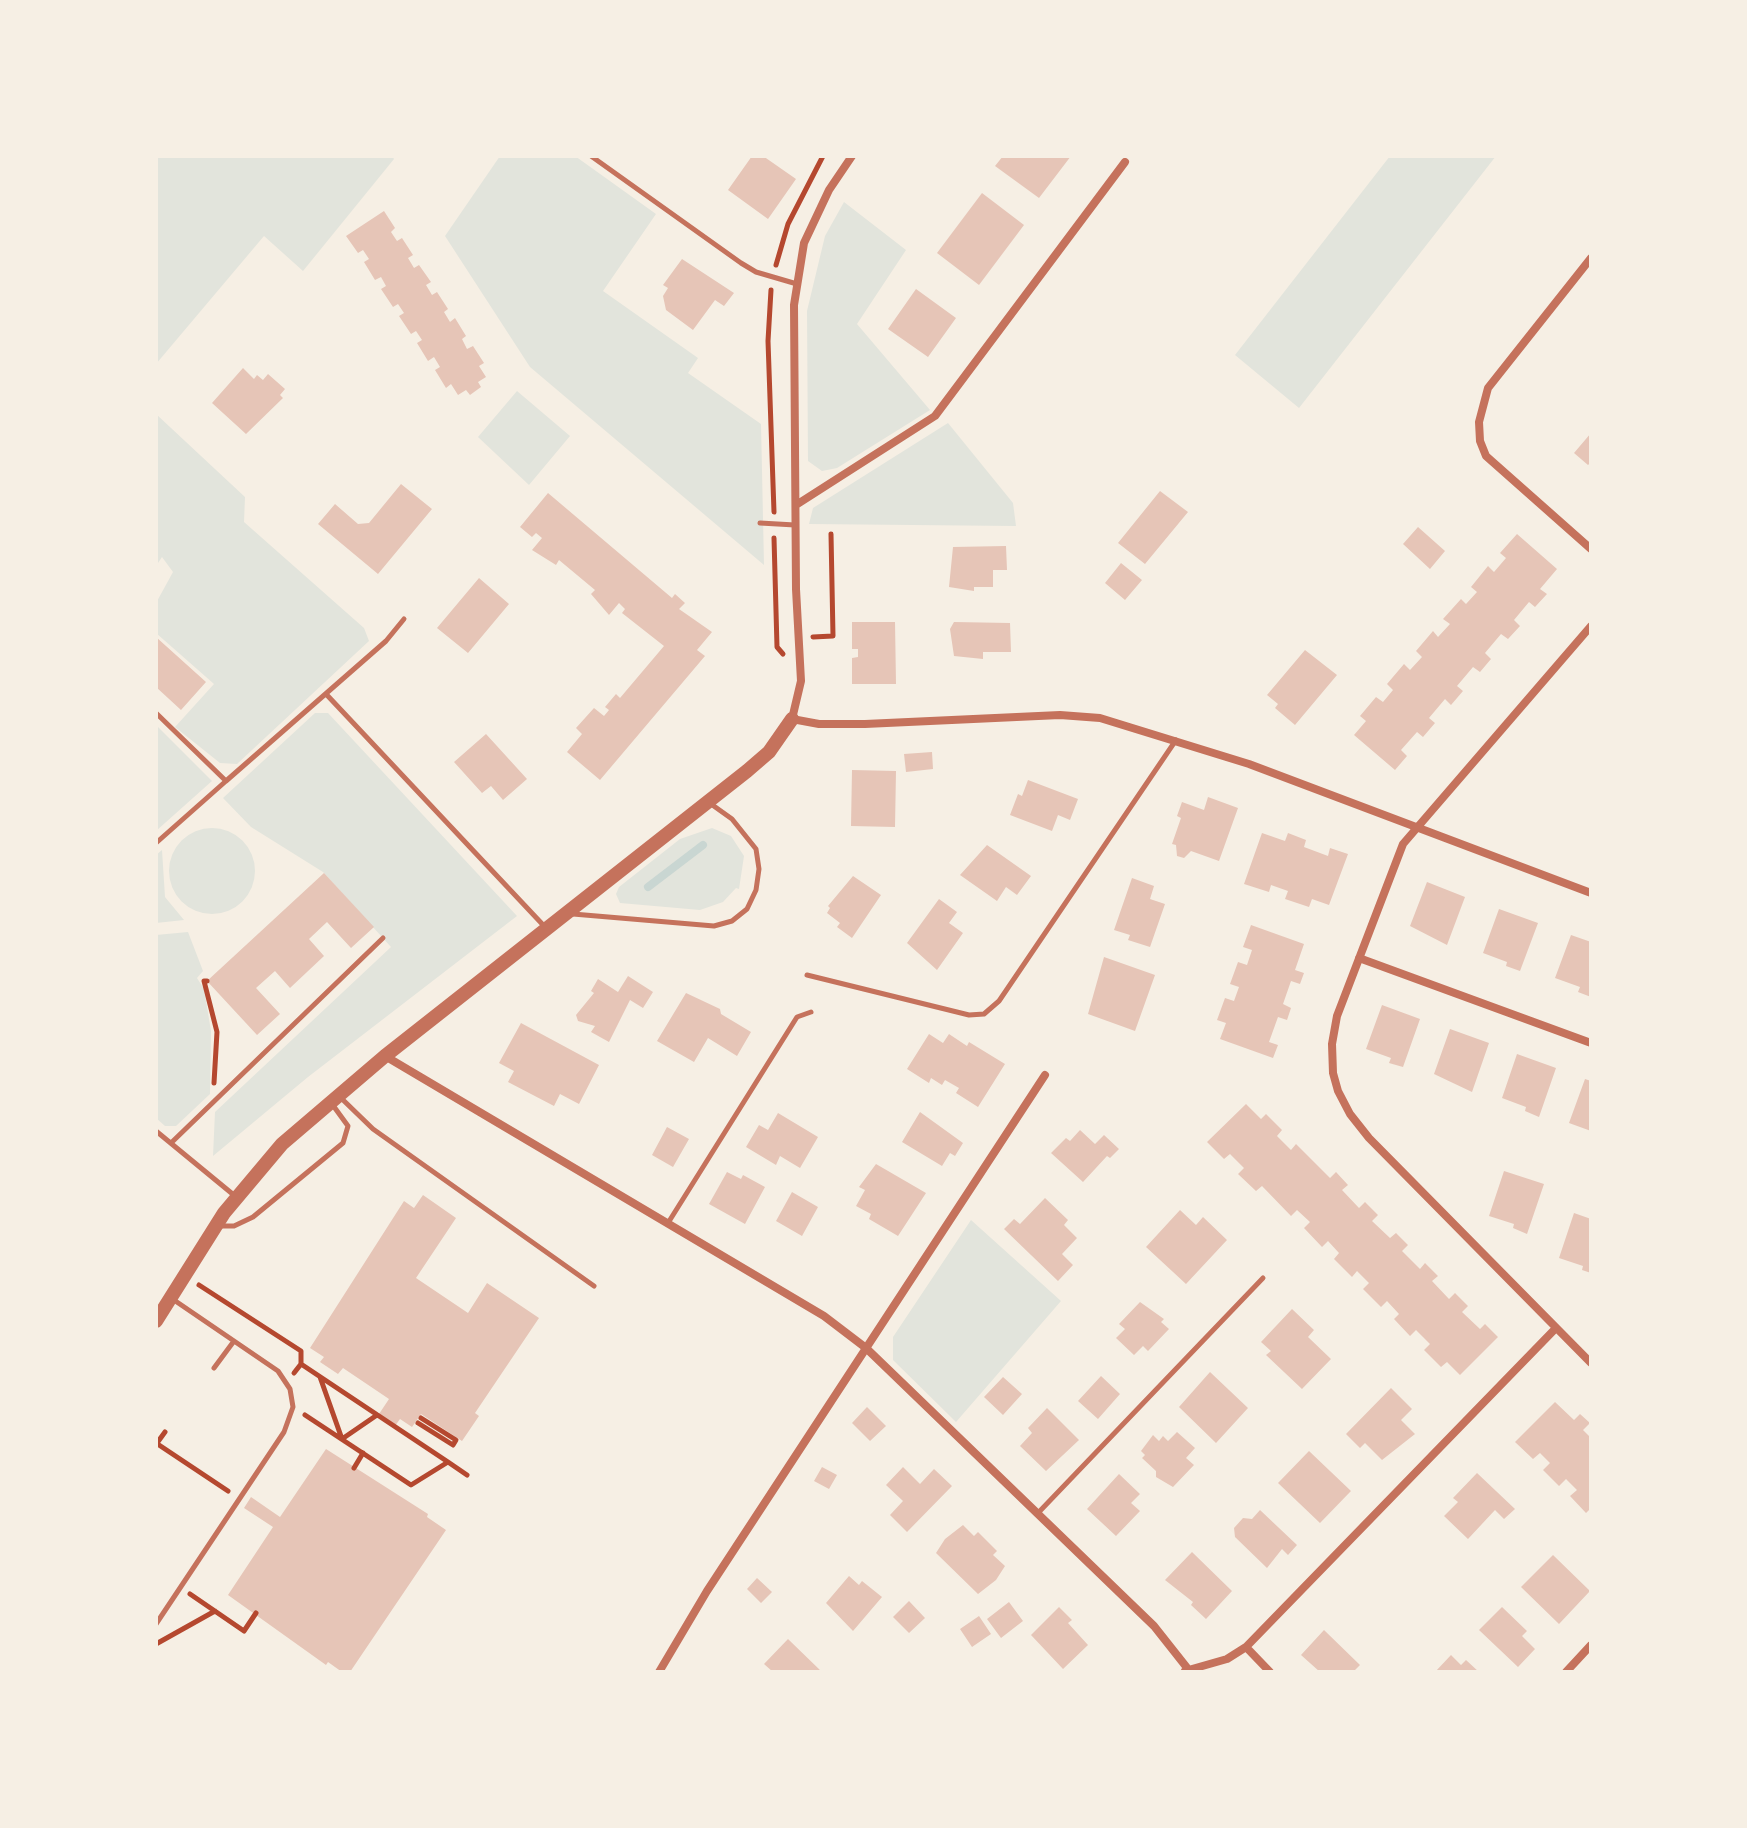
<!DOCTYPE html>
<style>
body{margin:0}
#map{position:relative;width:1747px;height:1828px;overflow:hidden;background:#f6efe4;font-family:Manrope,sans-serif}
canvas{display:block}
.frame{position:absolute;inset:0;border:158px solid #f6efe4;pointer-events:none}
</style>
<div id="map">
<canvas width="1747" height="1828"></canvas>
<div class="frame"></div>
</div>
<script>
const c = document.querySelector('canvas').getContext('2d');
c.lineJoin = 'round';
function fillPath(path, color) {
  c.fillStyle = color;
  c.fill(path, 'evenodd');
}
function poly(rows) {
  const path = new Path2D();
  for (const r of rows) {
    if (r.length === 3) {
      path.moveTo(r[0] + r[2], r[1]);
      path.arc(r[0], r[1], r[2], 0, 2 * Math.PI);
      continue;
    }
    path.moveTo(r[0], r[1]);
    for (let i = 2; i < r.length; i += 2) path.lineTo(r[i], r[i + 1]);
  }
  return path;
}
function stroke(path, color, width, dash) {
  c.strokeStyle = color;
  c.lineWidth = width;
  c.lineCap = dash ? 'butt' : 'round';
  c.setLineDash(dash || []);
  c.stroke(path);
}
fillPath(poly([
 [156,156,392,156,394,159,303,271,264,236,156,364],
 [500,156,575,156,656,214,603,291,698,358,688,373,761,424,764,565,530,367,445,236],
 [1390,156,1496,156,1299,408,1235,355],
 [844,202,906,250,857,324,930,410,837,468,822,471,808,461,807,311,825,236],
 [517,391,570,436,529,485,478,437],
 [156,414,245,497,244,522,364,628,369,641,237,764,220,763,175,727,214,684,156,633,156,603,173,572,162,557,156,566],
 [948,423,1013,503,1016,526,809,524,813,508],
 [315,713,328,713,517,916,308,1077,213,1156,215,1112,391,947,323,872,251,827,223,798],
 [156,725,212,781,156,831],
 [712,828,731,836,744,856,739,889,736,888,723,902,700,910,620,903,616,894,619,887,680,839],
 [212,871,43],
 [162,850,165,897,184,920,156,923,156,855],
 [188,932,203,971,197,978,204,989,211,1031,210,1094,176,1126,165,1126,156,1118,156,935],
 [971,1220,1061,1301,956,1422,893,1360,893,1337]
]), '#e2e4dc');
stroke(poly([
 [648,887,703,845]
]), '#c9d6d2', 8);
fillPath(poly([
 [752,156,763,156,796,179,768,219,728,190],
 [1003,156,1071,156,1039,198,995,166],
 [982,193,1024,225,979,285,937,253],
 [384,211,395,228,391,232,397,241,402,238,413,255,408,258,414,268,419,265,431,282,426,285,432,295,437,292,448,309,444,312,450,322,455,318,466,336,462,339,467,349,473,346,484,363,479,366,486,377,478,382,481,387,470,395,466,390,458,395,451,384,446,388,435,370,440,367,434,357,428,361,417,343,422,340,416,331,411,334,399,316,404,313,398,304,393,307,381,289,386,286,381,277,375,280,364,262,369,259,363,250,358,253,346,236],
 [682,259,734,293,724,306,715,300,693,330,666,310,663,296,668,288,663,285],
 [916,289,956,318,928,357,888,329],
 [243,368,254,379,257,375,263,380,268,374,285,389,280,395,283,398,246,434,212,403],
 [1591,433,1591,462,1588,465,1574,453],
 [401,484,432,509,378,574,318,524,335,504,358,524,369,523],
 [1160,491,1188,512,1145,564,1118,543],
 [548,493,672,598,675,594,685,603,679,609,712,632,697,650,705,656,600,780,567,752,582,734,576,728,594,708,604,716,609,710,605,707,616,694,620,698,664,646,622,613,625,609,619,603,609,615,591,594,595,590,559,560,556,565,532,550,542,538,536,533,532,537,520,527],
 [1418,527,1445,551,1430,569,1403,544],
 [1517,534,1557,569,1540,589,1547,594,1535,607,1529,602,1514,620,1520,626,1508,639,1501,634,1485,653,1491,659,1480,672,1473,667,1457,686,1463,691,1451,705,1445,699,1429,718,1435,723,1423,737,1417,732,1401,750,1407,756,1395,770,1354,735,1366,721,1360,716,1376,697,1383,702,1393,690,1387,684,1404,664,1410,670,1422,657,1416,651,1433,631,1438,637,1450,624,1443,619,1461,599,1466,604,1477,592,1471,587,1488,566,1494,572,1506,558,1500,553],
 [1006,546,1007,570,993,570,993,587,974,587,974,591,949,587,953,547],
 [1121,563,1142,580,1125,600,1105,583],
 [479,578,509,604,468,653,437,628],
 [852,622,895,622,896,684,852,684,852,658,858,657,858,649,852,649],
 [954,622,1010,623,1011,652,983,652,983,659,954,656,950,629],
 [156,637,206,682,181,710,156,687],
 [1305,650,1337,675,1295,725,1275,708,1278,704,1267,695],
 [486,734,527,779,503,800,491,786,482,793,454,762],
 [932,752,933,769,906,772,904,754],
 [852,770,896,771,895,827,851,826],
 [1028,780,1078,799,1070,820,1058,815,1052,831,1010,815,1018,794,1022,796],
 [1208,797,1238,808,1219,861,1191,851,1184,858,1177,856,1176,845,1172,844,1181,818,1177,816,1182,802,1204,810],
 [1262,833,1285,841,1288,833,1306,840,1304,847,1328,856,1330,848,1348,854,1329,905,1312,899,1309,907,1285,899,1288,891,1271,885,1269,892,1244,884],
 [987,845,1031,876,1017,895,1006,887,997,901,960,875],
 [324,873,374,927,351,948,327,922,309,939,324,956,290,988,275,971,256,988,280,1014,257,1035,207,981],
 [853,876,881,895,852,938,837,927,840,923,827,913,830,908,828,906],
 [1132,878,1154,886,1150,899,1165,904,1150,947,1128,940,1130,935,1114,930],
 [1427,882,1465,897,1447,945,1410,926],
 [939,899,957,912,949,923,963,933,937,970,907,943],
 [1499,909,1538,923,1520,971,1506,966,1507,962,1483,953],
 [1251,925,1304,944,1295,970,1304,973,1300,984,1291,981,1283,1004,1291,1008,1287,1020,1278,1017,1269,1042,1278,1045,1273,1058,1220,1039,1226,1023,1217,1020,1225,998,1234,1001,1239,987,1230,984,1238,962,1247,965,1252,950,1243,947],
 [1571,935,1591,942,1591,997,1578,992,1580,987,1555,978],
 [1104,957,1155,975,1135,1031,1088,1014],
 [628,976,653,992,643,1008,630,1000,609,1042,591,1032,595,1026,578,1021,576,1015,594,993,591,991,598,979,618,992],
 [686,993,720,1009,721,1014,751,1032,737,1056,708,1038,694,1062,657,1041],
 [1382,1005,1420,1019,1403,1067,1389,1063,1391,1058,1366,1049],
 [521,1023,599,1065,579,1104,560,1094,554,1106,508,1082,514,1071,499,1063],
 [1450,1029,1489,1043,1472,1092,1434,1074],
 [929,1034,943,1043,949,1034,967,1046,969,1042,1005,1064,978,1107,956,1093,959,1088,945,1080,942,1085,931,1078,929,1083,907,1069],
 [1517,1054,1556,1068,1539,1117,1525,1111,1526,1107,1502,1098],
 [1585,1079,1591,1081,1591,1131,1569,1123],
 [1246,1104,1261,1119,1266,1114,1282,1130,1277,1136,1291,1150,1296,1144,1330,1178,1336,1172,1348,1185,1342,1190,1359,1208,1365,1202,1378,1215,1372,1221,1390,1238,1396,1233,1408,1245,1402,1251,1420,1269,1425,1263,1438,1276,1432,1281,1449,1299,1455,1293,1468,1306,1462,1312,1480,1329,1485,1324,1498,1337,1460,1375,1447,1362,1441,1367,1424,1350,1430,1344,1416,1330,1410,1336,1394,1319,1399,1314,1387,1301,1381,1307,1363,1289,1369,1283,1357,1271,1352,1277,1334,1259,1339,1253,1328,1241,1322,1247,1304,1228,1310,1222,1297,1210,1291,1216,1262,1186,1256,1191,1238,1174,1244,1168,1230,1154,1224,1159,1207,1142],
 [920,1112,963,1143,955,1156,950,1153,942,1166,902,1142],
 [778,1113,818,1137,800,1168,780,1156,776,1165,746,1147,759,1125,768,1130],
 [667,1127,689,1139,673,1167,652,1155],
 [1080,1130,1095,1144,1104,1135,1119,1149,1110,1158,1107,1156,1083,1182,1051,1153,1066,1138,1070,1141],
 [876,1164,926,1193,898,1236,869,1219,871,1214,856,1206,865,1190,859,1187],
 [1504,1171,1544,1184,1527,1234,1513,1228,1514,1224,1489,1216],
 [727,1172,741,1179,743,1175,765,1187,745,1224,709,1204],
 [792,1192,818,1207,802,1236,776,1221],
 [423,1195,456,1218,416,1278,468,1313,487,1283,539,1318,475,1413,479,1416,462,1441,421,1414,412,1427,400,1419,395,1426,379,1414,389,1399,343,1368,338,1374,320,1362,324,1357,310,1348,404,1201,414,1208],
 [1045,1198,1068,1220,1064,1225,1077,1238,1062,1254,1073,1265,1058,1281,1004,1229,1014,1219,1020,1224],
 [1180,1210,1196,1225,1203,1217,1227,1240,1186,1284,1146,1247],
 [1574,1213,1591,1219,1591,1273,1582,1270,1583,1266,1559,1258],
 [1140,1302,1164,1319,1161,1322,1169,1329,1148,1351,1143,1346,1134,1355,1116,1338,1125,1329,1119,1324],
 [1292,1309,1314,1330,1308,1337,1331,1359,1302,1389,1266,1355,1271,1351,1261,1342],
 [1210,1372,1248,1408,1216,1443,1179,1407],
 [1101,1376,1120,1394,1098,1419,1078,1401],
 [1003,1377,1022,1394,1003,1415,984,1397],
 [1391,1388,1412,1409,1401,1420,1415,1434,1382,1460,1365,1443,1360,1448,1346,1434],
 [1555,1402,1574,1420,1580,1414,1590,1423,1583,1430,1591,1438,1591,1508,1586,1513,1570,1496,1577,1490,1566,1479,1559,1486,1543,1470,1550,1463,1540,1453,1533,1459,1515,1442],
 [867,1407,886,1426,870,1441,852,1423],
 [1047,1408,1079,1440,1046,1471,1020,1446,1032,1433,1028,1428],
 [1177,1432,1195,1448,1186,1458,1194,1465,1173,1487,1156,1477,1156,1471,1142,1458,1145,1455,1141,1451,1153,1435,1159,1441,1163,1436,1168,1441],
 [326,1449,428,1514,427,1517,446,1530,350,1672,342,1672,328,1662,326,1665,228,1595,273,1527,244,1508,251,1497,280,1517],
 [1309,1451,1351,1491,1320,1523,1278,1483],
 [822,1467,837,1475,829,1489,814,1481],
 [903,1467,920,1484,934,1469,952,1486,907,1532,890,1515,903,1501,886,1485],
 [1477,1473,1515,1509,1504,1519,1495,1510,1468,1539,1444,1516,1458,1502,1453,1498],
 [1119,1474,1140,1494,1131,1503,1140,1511,1116,1536,1087,1509],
 [1260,1510,1297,1545,1288,1555,1282,1549,1267,1568,1235,1537,1234,1528,1243,1518,1252,1519],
 [963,1525,974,1536,978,1532,997,1551,993,1555,1005,1566,996,1580,978,1594,936,1553,945,1539],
 [1192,1552,1232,1591,1206,1619,1191,1605,1193,1602,1165,1580],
 [1553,1555,1590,1591,1559,1624,1521,1587],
 [849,1576,859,1585,862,1581,882,1597,853,1631,826,1603],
 [757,1578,772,1592,761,1603,747,1589],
 [909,1601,925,1618,909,1633,893,1617],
 [1009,1602,1023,1621,1001,1638,987,1619],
 [1059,1607,1072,1620,1068,1623,1088,1645,1063,1669,1031,1635],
 [1502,1607,1527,1631,1522,1636,1535,1649,1518,1667,1479,1630],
 [979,1616,991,1634,972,1647,960,1629],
 [1324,1630,1360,1665,1353,1672,1320,1672,1301,1655],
 [788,1639,822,1672,773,1672,764,1664],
 [1451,1655,1461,1665,1466,1660,1479,1672,1435,1672]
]), '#e6c5b7');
stroke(poly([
 [776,265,788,224,823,156],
 [771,290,768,341,774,512],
 [774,538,777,647,783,654],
 [813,637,833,636,831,534],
 [207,981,204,981,217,1032,214,1083],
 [199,1285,301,1351,301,1364,294,1373],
 [301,1364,448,1462,411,1485,305,1415],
 [320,1377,342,1439,377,1415],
 [418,1423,453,1445,456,1440,421,1418],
 [156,1443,228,1491],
 [157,1443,165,1432],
 [448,1462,467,1475],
 [354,1468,363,1453],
 [190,1594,244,1631,256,1613],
 [156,1644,215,1611]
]), '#b5482f', 5);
stroke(poly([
 [591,156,741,263,756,272,797,284],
 [760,523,795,525],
 [326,694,545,927],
 [156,713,226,781,386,641,404,619],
 [156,843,226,781],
 [573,914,714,926,732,921,747,909,756,890,759,869,756,849,732,819,711,804],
 [807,975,969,1015,984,1014,999,1001,1176,740],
 [341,1098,373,1129,594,1286],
 [156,1131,235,1196],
 [171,1143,383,938],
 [668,1223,797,1017,811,1012],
 [219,1226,234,1226,253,1217,343,1143,348,1126,332,1104],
 [214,1368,234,1341],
 [1038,1513,1263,1278],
 [156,1624,284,1432,293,1407,290,1389,278,1371,171,1298]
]), '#c5725c', 5);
stroke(poly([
 [852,156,829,190,804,243,794,305,796,589,801,681,792,719,819,724,865,724,1060,715,1100,718,1249,764,1591,893],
 [1591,258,1488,388,1479,422,1480,441,1486,456,1591,549],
 [796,505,935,416,1125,162],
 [1591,626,1403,844,1337,1016,1332,1044,1333,1073,1338,1091,1350,1114,1369,1138,1591,1363],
 [1359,958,1591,1043],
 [385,1056,824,1316,866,1348,1154,1626,1188,1669],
 [1246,1647,1270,1672],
 [1185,1671,1227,1659,1246,1647,1556,1328],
 [659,1672,707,1591,1045,1075],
 [1566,1672,1591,1645]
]), '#c5725c', 8);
stroke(poly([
 [156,1321,224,1213,282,1144,385,1056,747,771,769,752,792,719]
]), '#c5725c', 14);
</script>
